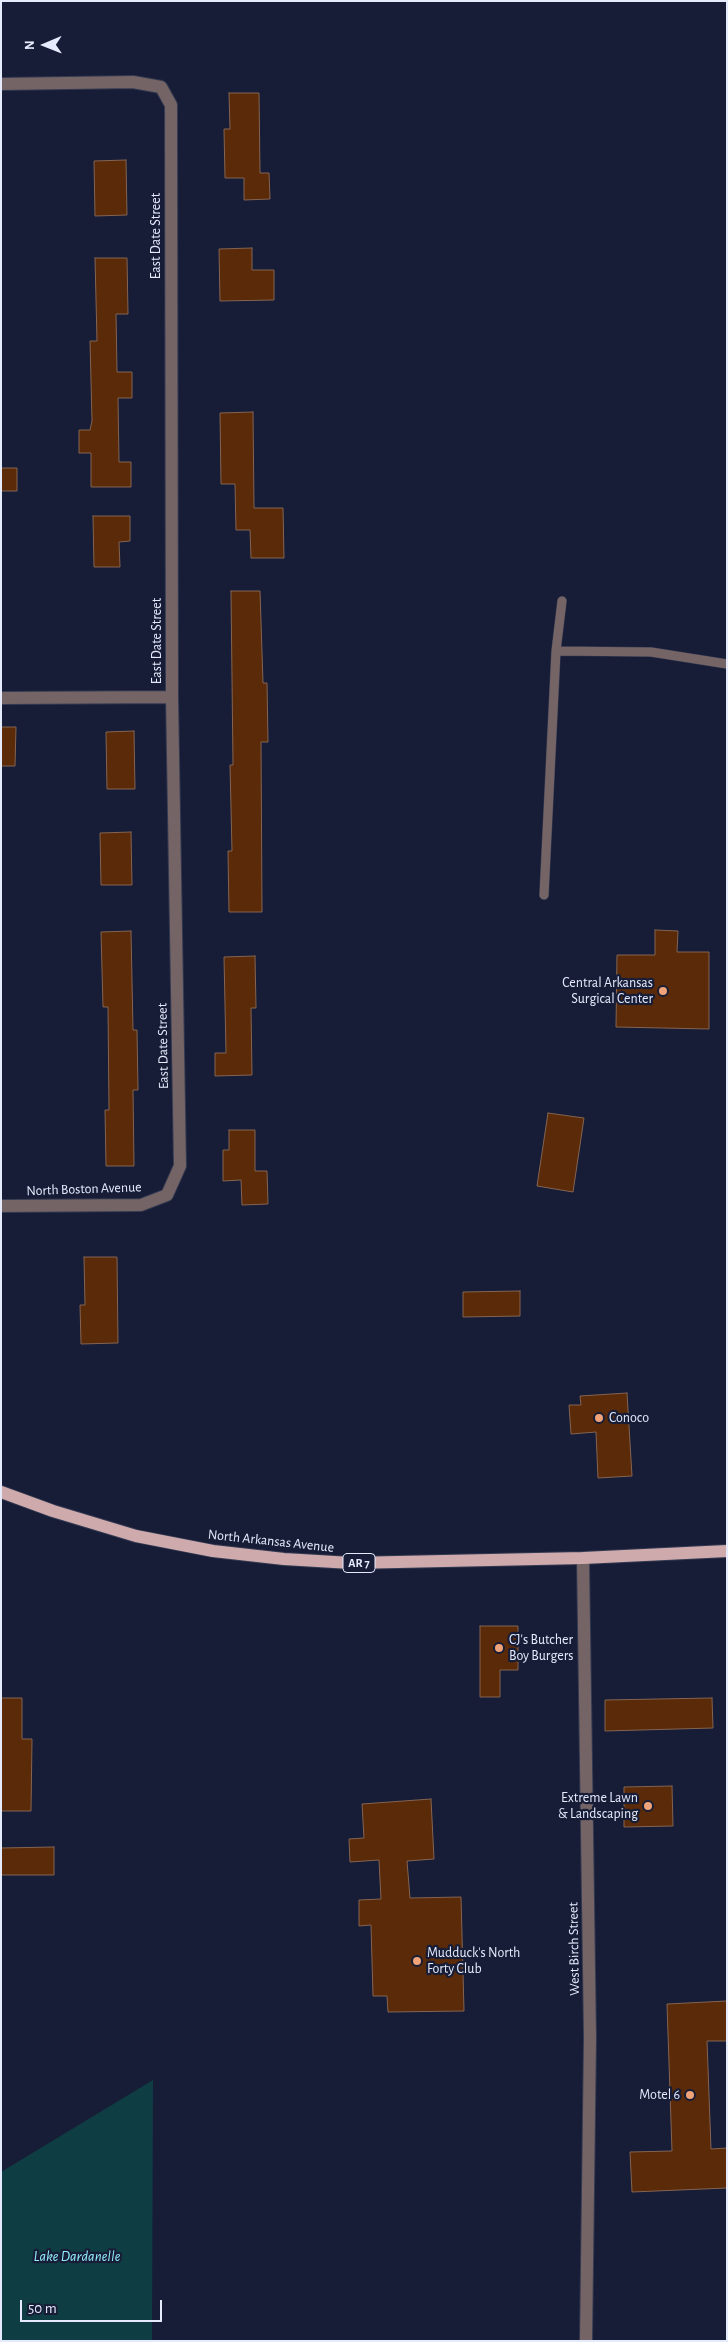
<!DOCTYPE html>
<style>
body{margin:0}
#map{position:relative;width:728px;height:2342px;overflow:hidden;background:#171d36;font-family:"Alegreya Sans",sans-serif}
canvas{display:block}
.frame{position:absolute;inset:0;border:2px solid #e5ebfd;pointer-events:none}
.north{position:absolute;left:20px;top:20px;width:50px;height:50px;-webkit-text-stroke:4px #171d36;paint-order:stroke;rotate:269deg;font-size:14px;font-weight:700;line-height:20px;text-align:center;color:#e5ebfd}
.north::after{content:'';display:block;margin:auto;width:18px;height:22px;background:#e5ebfd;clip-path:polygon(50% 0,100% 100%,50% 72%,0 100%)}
.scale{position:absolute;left:20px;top:2300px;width:142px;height:22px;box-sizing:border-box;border:2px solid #e5ebfd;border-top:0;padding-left:6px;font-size:15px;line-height:18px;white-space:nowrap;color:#e5ebfd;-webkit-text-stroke:4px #171d36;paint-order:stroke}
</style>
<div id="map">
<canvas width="728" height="2342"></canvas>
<div class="frame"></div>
<div class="north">N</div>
<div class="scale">50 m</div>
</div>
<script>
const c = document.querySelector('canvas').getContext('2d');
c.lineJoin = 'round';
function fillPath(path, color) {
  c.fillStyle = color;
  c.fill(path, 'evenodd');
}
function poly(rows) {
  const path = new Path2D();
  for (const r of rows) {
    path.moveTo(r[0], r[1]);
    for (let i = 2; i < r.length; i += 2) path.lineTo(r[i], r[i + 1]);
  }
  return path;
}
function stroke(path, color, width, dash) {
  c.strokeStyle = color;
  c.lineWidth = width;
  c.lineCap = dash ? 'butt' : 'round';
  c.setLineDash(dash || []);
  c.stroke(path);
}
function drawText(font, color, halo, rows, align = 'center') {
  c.font = font + ' "Alegreya Sans",sans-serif';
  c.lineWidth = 4.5;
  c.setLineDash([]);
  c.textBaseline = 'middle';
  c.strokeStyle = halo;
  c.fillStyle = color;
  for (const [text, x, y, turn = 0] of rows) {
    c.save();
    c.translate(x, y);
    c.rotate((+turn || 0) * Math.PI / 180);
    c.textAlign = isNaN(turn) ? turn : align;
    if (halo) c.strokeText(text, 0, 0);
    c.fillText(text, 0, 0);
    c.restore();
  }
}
fillPath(poly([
 [153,2080,152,2341,1,2341,1,2172]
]), '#0f3d44');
const building = poly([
 [229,93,259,93,260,173,269,173,270,199,244,200,244,178,225,178,224,129,230,129,229,93],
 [126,160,127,215,95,216,94,161,126,160],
 [252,248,252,270,274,270,274,300,220,301,219,249,252,248],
 [95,258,127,258,128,314,116,314,117,372,132,372,132,398,118,398,119,462,131,462,131,487,91,487,91,453,79,453,79,430,90,430,92,421,90,341,97,341,95,258],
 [253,412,254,508,283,508,284,558,251,558,250,530,236,530,235,484,221,484,220,413,253,412],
 [1,468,17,468,17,491,1,491,1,468],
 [93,516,130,516,130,541,119,542,120,567,94,567,93,516],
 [231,591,260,591,263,683,267,683,268,742,261,742,262,912,229,912,228,851,232,851,230,765,233,765,231,591],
 [1,727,16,727,15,766,1,766,1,727],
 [134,731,135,789,107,789,106,732,134,731],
 [131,832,132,885,101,885,100,833,131,832],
 [655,930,678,931,677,952,709,952,709,1029,616,1027,617,955,655,955,655,930],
 [131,931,133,1030,137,1030,138,1090,133,1090,134,1166,106,1166,105,1110,109,1110,108,1007,103,1007,101,932,131,931],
 [255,956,256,1008,251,1008,252,1075,215,1076,215,1053,226,1053,224,957,255,956],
 [548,1113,584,1118,573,1192,537,1186,548,1113],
 [229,1130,255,1130,255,1171,267,1171,268,1204,242,1205,241,1180,223,1181,223,1150,229,1150,229,1130],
 [84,1257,117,1257,118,1343,81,1344,80,1305,85,1305,84,1257],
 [520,1291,520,1316,463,1317,463,1292,520,1291],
 [627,1393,632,1476,598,1478,596,1432,571,1434,569,1405,581,1405,580,1396,627,1393],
 [480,1626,518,1626,518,1670,500,1670,500,1697,480,1697,480,1626],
 [1,1698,22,1698,22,1739,32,1739,31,1811,1,1811,1,1698],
 [712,1698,713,1728,605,1731,605,1700,712,1698],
 [672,1786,673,1826,624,1827,624,1787,672,1786],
 [431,1799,434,1859,407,1861,410,1898,461,1897,464,2011,388,2012,387,1996,373,1996,371,1925,359,1926,359,1900,381,1899,379,1860,350,1862,349,1839,364,1838,362,1804,431,1799],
 [54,1847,54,1875,1,1875,1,1848,54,1847],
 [727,2001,727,2041,707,2041,711,2149,727,2148,727,2188,632,2192,630,2152,672,2151,667,2004,727,2001]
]);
fillPath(building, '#5a2a09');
stroke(building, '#846452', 1);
const service = poly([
 [556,651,651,652,727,664],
 [544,895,556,651,562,601]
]);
const minor = poly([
 [1,84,133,82,161,87,171,105,172,697,180,1166,167,1195,141,1205,1,1206],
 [1,698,172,697],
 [583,1558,590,2038,586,2341]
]);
const primary = poly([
 [1,1492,53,1511,136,1536,213,1551,284,1559,351,1563,583,1558,727,1551]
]);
stroke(service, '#343a52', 10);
stroke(minor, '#343a52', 14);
stroke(primary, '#343a52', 14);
stroke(service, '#756465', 9);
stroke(minor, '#756465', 12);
stroke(primary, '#ceaaad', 12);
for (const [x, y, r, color] of [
 [663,991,5,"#f0a378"],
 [599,1418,5,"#f0a378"],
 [499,1648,5,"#f0a378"],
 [648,1806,5,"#f0a378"],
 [417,1961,5,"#f0a378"],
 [690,2095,5,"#f0a378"]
]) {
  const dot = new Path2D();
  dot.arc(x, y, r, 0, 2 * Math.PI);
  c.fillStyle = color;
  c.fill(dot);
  stroke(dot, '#171d36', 2);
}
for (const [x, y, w] of [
 [359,1563,32]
]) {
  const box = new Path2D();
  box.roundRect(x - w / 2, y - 9.5, w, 19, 4);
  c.fillStyle = '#171d36';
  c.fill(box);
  stroke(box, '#e5ebfd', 1);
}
drawText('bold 12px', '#e5ebfd', null, [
 ["AR 7",359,1563]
]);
drawText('14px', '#e5ebfd', '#171d36', [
 ["East Date Street",156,236,-90],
 ["East Date Street",157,641,-90],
 ["East Date Street",163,1046,-91],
 ["North Boston Avenue",84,1189,-2],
 ["North Arkansas Avenue",271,1541,6],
 ["West Birch Street",574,1949,-91]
]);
drawText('14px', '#e5ebfd', '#171d36', [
 ["Central Arkansas",653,983],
 ["Surgical Center",653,999],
 ["Conoco",609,1418,"left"],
 ["CJ's Butcher",509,1640,"left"],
 ["Boy Burgers",509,1656,"left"],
 ["Extreme Lawn",638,1798],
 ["& Landscaping",638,1814],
 ["Mudduck's North",427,1953,"left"],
 ["Forty Club",427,1969,"left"],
 ["Motel 6",680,2095]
], 'right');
drawText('italic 15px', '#92eefd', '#171d36', [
 ["Lake Dardanelle",77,2256]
]);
</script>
